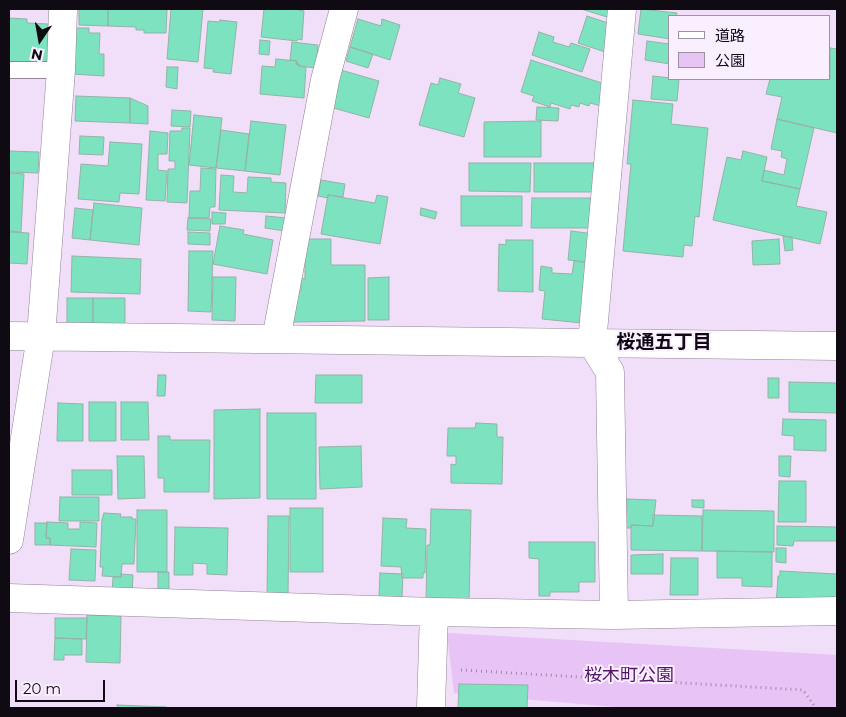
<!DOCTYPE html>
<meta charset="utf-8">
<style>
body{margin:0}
#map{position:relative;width:846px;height:717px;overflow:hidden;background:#f1def8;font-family:Montserrat,"Noto Sans JP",sans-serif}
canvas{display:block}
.frame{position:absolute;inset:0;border:10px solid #100a13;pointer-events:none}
.legend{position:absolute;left:668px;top:15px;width:162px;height:65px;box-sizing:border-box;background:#faeffe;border:1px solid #9c93a0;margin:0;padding:6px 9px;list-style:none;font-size:15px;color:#100a13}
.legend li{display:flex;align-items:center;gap:10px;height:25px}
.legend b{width:25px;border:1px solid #9c93a0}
.north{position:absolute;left:15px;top:15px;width:50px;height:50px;-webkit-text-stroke:4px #faeffe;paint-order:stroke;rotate:192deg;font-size:14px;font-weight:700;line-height:20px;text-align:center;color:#100a13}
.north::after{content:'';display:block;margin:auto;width:18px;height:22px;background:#100a13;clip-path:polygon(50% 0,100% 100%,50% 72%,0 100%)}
.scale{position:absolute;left:15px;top:680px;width:90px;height:22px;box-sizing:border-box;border:2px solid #100a13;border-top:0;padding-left:6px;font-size:15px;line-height:18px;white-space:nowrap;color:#100a13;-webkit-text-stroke:4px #faeffe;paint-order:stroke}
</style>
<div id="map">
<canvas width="846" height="717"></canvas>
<div class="frame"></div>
<ul class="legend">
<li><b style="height:6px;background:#fff"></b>道路</li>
<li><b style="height:14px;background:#e8c3f6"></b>公園</li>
</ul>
<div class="north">N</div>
<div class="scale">20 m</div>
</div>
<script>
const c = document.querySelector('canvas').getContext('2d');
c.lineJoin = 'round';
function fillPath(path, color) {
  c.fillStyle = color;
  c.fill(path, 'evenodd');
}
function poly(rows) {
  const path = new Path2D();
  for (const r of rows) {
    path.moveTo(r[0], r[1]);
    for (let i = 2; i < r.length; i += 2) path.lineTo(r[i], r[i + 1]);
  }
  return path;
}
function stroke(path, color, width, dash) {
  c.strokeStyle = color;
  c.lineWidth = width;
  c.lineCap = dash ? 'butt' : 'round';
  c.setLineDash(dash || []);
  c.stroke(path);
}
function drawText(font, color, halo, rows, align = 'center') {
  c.font = font + ' Montserrat,"Noto Sans JP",sans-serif';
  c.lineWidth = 4;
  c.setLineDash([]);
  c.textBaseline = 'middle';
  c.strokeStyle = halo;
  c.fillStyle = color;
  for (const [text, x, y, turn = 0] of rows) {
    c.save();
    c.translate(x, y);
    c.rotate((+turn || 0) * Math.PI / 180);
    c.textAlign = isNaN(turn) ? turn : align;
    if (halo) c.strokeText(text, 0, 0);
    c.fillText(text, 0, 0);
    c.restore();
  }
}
fillPath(poly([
 [447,633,837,655,837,708,626,708,454,693]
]), '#e8c3f6');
const building = poly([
 [79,9,108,9,108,26,79,25,79,9],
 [108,9,167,9,166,33,144,33,144,30,136,30,136,27,108,26,108,9],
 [171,9,203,9,198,62,167,59,171,9],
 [264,9,295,9,304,11,302,40,298,39,297,41,261,37,264,9],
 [581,9,610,9,607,17,581,9],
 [641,9,677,13,676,16,670,16,670,39,638,34,641,9],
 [587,16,614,25,605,52,578,43,587,16],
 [9,18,27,19,27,23,48,24,47,65,9,63,9,18],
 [358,19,381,26,382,19,400,25,390,60,350,47,358,19],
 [220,20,237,22,231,74,213,72,214,69,204,68,208,21,220,22,220,20],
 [74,28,89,28,89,33,100,33,99,54,104,54,104,76,72,74,74,28],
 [539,32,554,37,553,42,569,47,571,43,590,49,582,72,532,55,539,32],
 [260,40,270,41,269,55,259,54,260,40],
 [647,41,670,44,670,64,645,60,647,41],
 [292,42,318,45,316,68,299,66,299,64,296,64,297,61,290,60,292,42],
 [350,47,373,54,368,68,346,61,350,47],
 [830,48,837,49,837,133,777,119,782,97,766,94,770,79,830,79,830,48],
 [276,59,297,61,296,64,299,64,299,66,306,67,304,98,260,94,262,66,275,67,276,59],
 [531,60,608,85,601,106,590,103,589,106,580,103,579,107,571,105,570,109,551,103,550,107,532,101,534,96,521,92,531,60],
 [167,67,178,67,177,89,166,87,167,67],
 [341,70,379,81,369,118,330,107,341,70],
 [653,76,679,79,677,101,651,99,653,76],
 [440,78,461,84,458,93,475,98,464,137,419,125,431,83,438,85,440,78],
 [76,96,130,98,130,123,75,121,76,96],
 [130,98,148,106,148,124,130,123,130,98],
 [633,100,673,104,671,124,708,128,699,217,695,216,692,246,684,245,683,257,623,251,631,164,627,164,633,100],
 [537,107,559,108,558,121,536,120,537,107],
 [172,110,191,111,190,127,171,126,172,110],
 [194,115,222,118,216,168,189,165,194,115],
 [777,119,814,128,800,189,762,181,764,170,784,175,787,159,781,157,782,151,771,149,777,119],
 [251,121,286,125,280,175,245,171,251,121],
 [541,121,541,157,484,157,484,122,541,121],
 [182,128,190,128,187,203,167,202,168,169,175,169,175,161,169,161,170,131,182,131,182,128],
 [221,130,249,134,245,171,216,168,221,130],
 [150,131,168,133,167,154,158,154,158,170,167,171,165,201,146,200,150,131],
 [80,136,104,137,103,155,79,154,80,136],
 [110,142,142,144,139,194,120,193,119,202,78,199,81,164,108,166,110,142],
 [9,151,39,152,38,173,9,172,9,151],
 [743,151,767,157,762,181,800,189,796,206,827,212,820,244,713,220,727,157,741,160,743,151],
 [469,163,531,163,530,192,469,191,469,163],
 [534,163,595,163,595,192,534,192,534,163],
 [201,168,216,169,215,207,210,207,209,218,189,218,190,191,200,191,201,168],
 [9,173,24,174,21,232,9,231,9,173],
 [221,175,234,176,233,192,247,193,248,177,271,178,271,182,286,183,285,213,219,210,221,175],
 [321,180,345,184,343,197,328,195,328,198,318,196,321,180],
 [328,195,375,203,377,195,388,197,380,244,321,234,328,195],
 [461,196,522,196,522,226,461,226,461,196],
 [532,198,593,198,593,228,531,228,532,198],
 [94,203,142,208,139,245,90,240,94,203],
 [75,208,93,210,90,240,72,238,75,208],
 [421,208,437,212,435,219,420,215,421,208],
 [212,212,226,213,225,224,212,224,212,212],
 [266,216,287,218,285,231,265,228,266,216],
 [188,218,211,219,210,231,187,230,188,218],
 [220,226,244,230,243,234,273,240,267,274,213,264,220,226],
 [571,231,594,234,591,262,568,260,571,231],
 [9,232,29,233,27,264,9,263,9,232],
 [188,232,210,233,210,245,188,244,188,232],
 [783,236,792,237,793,250,785,251,783,236],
 [305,239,331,239,331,265,365,265,365,321,293,322,298,292,301,291,301,278,305,279,305,239],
 [779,239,780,264,753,265,752,241,779,239],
 [506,240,533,240,533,292,498,291,499,244,506,245,506,240],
 [189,251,213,251,211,312,188,311,189,251],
 [72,256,141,259,140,294,71,292,72,256],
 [574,261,588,263,582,323,542,319,545,291,539,290,541,266,552,268,552,273,572,274,574,261],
 [213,277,236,277,235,321,212,320,213,277],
 [389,277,389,320,368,320,368,278,389,277],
 [67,298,93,298,93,325,67,325,67,298],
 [93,298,125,298,125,325,93,325,93,298],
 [158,375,166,375,165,396,157,396,158,375],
 [316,375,362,375,362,403,315,403,316,375],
 [768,378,779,378,779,398,768,398,768,378],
 [789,382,837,383,837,413,789,412,789,382],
 [89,402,116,402,116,441,89,441,89,402],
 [121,402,148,402,149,440,121,440,121,402],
 [58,403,83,404,83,441,57,441,58,403],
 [260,409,260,498,214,499,214,410,260,409],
 [267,413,316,413,316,499,267,499,267,413],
 [783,419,826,420,826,451,794,450,794,436,782,435,783,419],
 [476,423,497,424,497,437,503,437,502,484,451,483,451,464,456,465,456,456,447,456,448,428,475,428,476,423],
 [158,436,170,436,170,440,210,440,209,492,164,492,164,478,158,478,158,436],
 [361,446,362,487,320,489,319,447,361,446],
 [117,456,144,456,145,498,118,499,117,456],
 [779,456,791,456,790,477,779,476,779,456],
 [72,470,112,470,112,495,72,495,72,470],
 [779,481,806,481,806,522,778,522,779,481],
 [60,497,99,497,99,521,59,521,60,497],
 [627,499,656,500,653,526,631,525,631,528,626,528,627,499],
 [692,500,704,500,704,508,692,507,692,500],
 [290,508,323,508,323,572,290,572,290,508],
 [431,509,471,510,469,605,426,605,427,545,430,545,431,509],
 [137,510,167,510,167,572,137,572,137,510],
 [703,510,774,511,774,552,702,551,703,510],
 [104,513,121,514,120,517,132,517,132,519,136,519,134,564,122,564,121,577,102,576,103,567,100,567,102,519,104,513],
 [653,515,702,516,702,551,631,550,631,525,653,526,653,515],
 [268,516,289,516,288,598,267,598,268,516],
 [383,518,407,519,406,528,426,529,425,573,423,573,423,578,402,578,401,567,381,566,383,518],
 [47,522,68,523,68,529,80,529,80,522,97,523,96,547,50,545,50,538,46,538,47,522],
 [35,523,47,523,46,538,50,538,51,545,35,545,35,523],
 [777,526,837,527,837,541,794,541,793,546,777,545,777,526],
 [175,527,228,528,227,575,207,574,207,564,193,563,193,575,174,575,175,527],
 [529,542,595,542,595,582,579,582,579,592,550,592,550,596,539,596,539,559,529,558,529,542],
 [776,548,786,548,786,563,776,562,776,548],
 [71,549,96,550,95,581,69,580,71,549],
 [717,551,772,552,772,587,742,586,742,578,717,578,717,551],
 [663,554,663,574,631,574,631,555,663,554],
 [671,558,698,558,698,595,670,595,671,558],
 [780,571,837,574,837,601,776,607,778,576,780,576,780,571],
 [158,572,169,572,169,595,158,595,158,572],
 [380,573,403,574,402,598,379,597,380,573],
 [121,574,133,575,132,595,112,594,113,577,121,577,121,574],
 [87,615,121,616,120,663,86,662,87,615],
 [55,618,87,618,86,639,55,638,55,618],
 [55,638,82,639,82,655,64,655,64,660,54,660,55,638],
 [459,684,528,685,527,708,458,708,459,684],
 [117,705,167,707,167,708,118,708,117,705]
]);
fillPath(building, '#7de2bf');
stroke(building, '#93b3a6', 1);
const service = poly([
 [9,70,61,70]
]);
const minor = poly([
 [9,336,837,346],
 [276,339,325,80,344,9],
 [9,540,41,336,61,70,63,9],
 [9,598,434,612,614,615,837,611],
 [614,615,610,372,592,343,622,9],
 [431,708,434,612]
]);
stroke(service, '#938299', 18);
stroke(minor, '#938299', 29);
stroke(poly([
 [461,670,803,690,816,708]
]), '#9b8da1', 3, [1, 4]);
stroke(service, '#fff', 16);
stroke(minor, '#fff', 28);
drawText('18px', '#521565', '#faeffe', [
 ["桜木町公園",629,676]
]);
drawText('bold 19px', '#100a13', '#faeffe', [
 ["桜通五丁目",664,342]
]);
</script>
